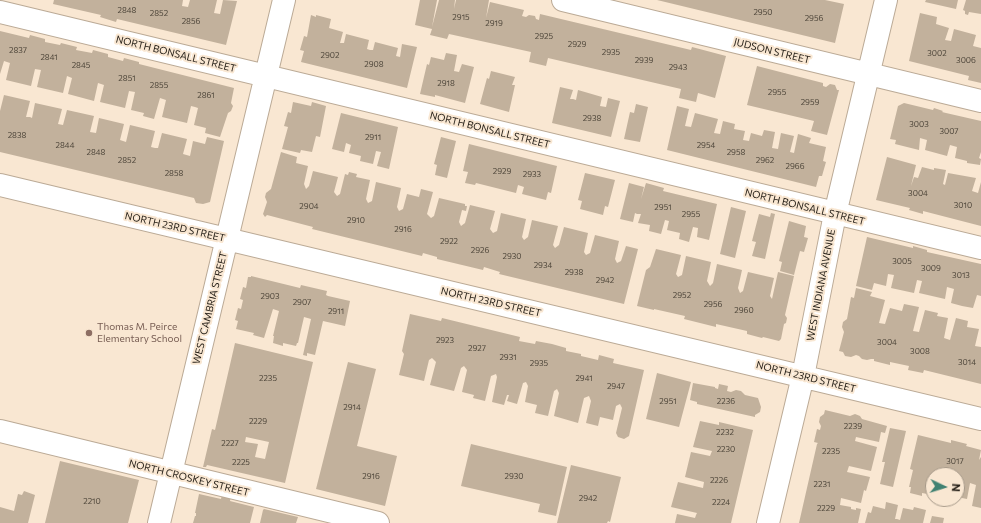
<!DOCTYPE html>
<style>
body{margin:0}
#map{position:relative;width:981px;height:523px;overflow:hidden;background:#f9e7d2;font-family:Commissioner,sans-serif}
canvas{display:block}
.north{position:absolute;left:925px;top:467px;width:40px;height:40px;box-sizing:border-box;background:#f9e7d2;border:1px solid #a59888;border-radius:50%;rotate:94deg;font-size:11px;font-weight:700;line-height:16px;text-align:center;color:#28221a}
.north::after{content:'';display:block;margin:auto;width:14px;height:18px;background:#418272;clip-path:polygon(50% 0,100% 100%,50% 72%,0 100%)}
</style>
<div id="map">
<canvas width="981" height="523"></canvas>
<div class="north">N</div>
</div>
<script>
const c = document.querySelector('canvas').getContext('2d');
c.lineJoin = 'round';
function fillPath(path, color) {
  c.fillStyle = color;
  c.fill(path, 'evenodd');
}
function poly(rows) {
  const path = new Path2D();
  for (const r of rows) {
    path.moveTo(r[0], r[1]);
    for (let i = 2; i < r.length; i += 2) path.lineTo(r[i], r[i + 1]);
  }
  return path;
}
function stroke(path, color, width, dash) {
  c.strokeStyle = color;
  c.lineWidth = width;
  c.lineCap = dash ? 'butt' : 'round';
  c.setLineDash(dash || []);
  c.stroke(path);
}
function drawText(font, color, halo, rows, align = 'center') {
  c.font = font + ' Commissioner,sans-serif';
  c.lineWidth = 4;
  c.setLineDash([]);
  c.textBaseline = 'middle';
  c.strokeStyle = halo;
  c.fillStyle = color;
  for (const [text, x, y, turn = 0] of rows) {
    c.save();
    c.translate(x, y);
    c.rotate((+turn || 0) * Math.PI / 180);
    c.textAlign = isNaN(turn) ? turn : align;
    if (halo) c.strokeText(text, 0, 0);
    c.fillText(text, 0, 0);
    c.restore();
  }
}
fillPath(poly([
 [54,0,183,0,182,6,188,7,190,0,217,0,214,13,220,14,223,0,237,1,226,45,117,19,116,22,100,17,101,15,53,4],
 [420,0,437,0,432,27,439,0,455,0,454,9,456,0,489,0,486,18,490,2,524,10,522,16,526,17,529,15,535,16,536,19,539,20,540,14,691,50,692,47,726,56,715,98,698,93,696,102,679,98,681,89,548,58,546,66,529,62,531,52,449,34,447,39,430,35,432,29,415,25],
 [657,0,825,0,844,4,835,43],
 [926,0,958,0,956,9,925,2],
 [966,0,981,0,981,14,969,12,968,15,965,14,965,11,963,10],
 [920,13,937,17,936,24,949,28,945,40,951,41,954,29,976,35,973,46,981,48,981,83,968,80,969,76,909,61],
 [311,15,316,17,316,15,331,19,329,28,343,32,340,43,344,43,346,34,369,40,367,49,370,50,373,50,375,42,398,48,396,56,400,57,402,44,417,47,407,88,301,62,304,51,300,50,304,36,307,37],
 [0,31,29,38,30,35,45,39,45,42,60,45,61,43,77,47,76,50,92,53,93,50,108,54,108,57,123,61,124,58,139,62,139,64,234,88,231,103,233,106,231,111,228,113,220,137,205,133,206,128,194,125,198,108,195,107,191,106,187,123,162,117,166,100,160,98,154,119,143,116,144,113,131,110,135,92,129,91,125,108,100,102,104,85,98,83,94,101,68,94,72,78,67,76,63,93,37,87,41,70,35,69,31,86,6,80,10,63,4,61,0,74],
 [446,53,457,55,454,71,459,72,462,64,474,67,465,103,435,95,435,97,420,94,427,64,429,65,431,57,444,60],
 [757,66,823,83,823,86,826,87,830,84,835,85,837,90,839,90,827,135,811,131,814,121,747,105],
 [491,71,515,77,512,85,515,85,509,112,480,104,487,78,489,79],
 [560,87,573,90,570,99,573,99,576,100,578,90,602,97,600,106,606,107,608,98,620,101,611,137,552,123],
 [4,95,30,101,26,117,30,117,32,118,35,103,62,109,58,124,63,125,67,110,94,116,90,132,96,133,99,118,124,124,120,140,126,142,130,125,155,131,151,147,155,148,158,148,162,133,187,139,183,154,190,156,193,141,205,144,207,137,224,141,210,202,203,204,196,203,194,198,0,152,0,111],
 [293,102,311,106,312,102,326,106,320,137,316,136,312,152,301,150,300,153,282,149,288,127,284,126,288,112,291,113],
 [904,103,933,110,934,108,943,111,942,112,946,113,981,121,981,152,979,158,981,159,980,165,967,163,967,161,955,158,957,147,950,145,947,156,925,150,927,140,920,138,919,150,895,144,896,140,890,139,898,106],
 [636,104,648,107,640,142,624,139,630,112,634,113],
 [677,106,689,109,685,126,691,127,695,113,718,119,714,133,720,134,723,121,735,124,734,129,745,131,743,140,749,141,751,133,762,136,764,130,775,132,772,148,778,149,781,133,794,136,790,152,794,153,798,134,811,138,809,143,826,147,823,161,826,162,822,176,819,176,816,187,667,150],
 [341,113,398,127,389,169,377,166,381,152,376,151,373,164,360,161,361,156,349,153,351,145,346,143,344,152,332,149],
 [441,137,456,141,447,178,435,175,437,165,434,164],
 [469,144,557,166,551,193,548,192,546,200,522,194,524,187,518,185,516,193,476,183,475,185,465,183,468,172,463,171],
 [281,152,297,157,296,163,308,166,304,184,306,189,309,186,313,171,338,177,334,192,337,196,340,194,345,174,348,175,349,172,357,174,356,177,370,180,366,199,368,203,372,201,376,182,401,188,397,207,399,211,403,209,407,194,419,197,421,189,433,192,427,214,431,218,434,216,439,198,465,204,465,206,467,206,466,211,462,210,459,222,461,226,465,223,470,205,495,211,490,229,493,233,497,231,501,213,526,219,522,237,524,240,528,237,532,220,558,226,553,245,555,248,559,245,564,227,588,233,584,252,586,255,590,253,595,235,619,241,615,259,617,263,621,261,626,246,638,249,624,304,499,274,500,272,484,267,483,270,437,259,437,257,423,253,422,256,312,229,313,227,267,215,265,217,263,214,267,202,265,197,266,193,271,189],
 [887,157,916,165,911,186,914,177,918,178,922,167,934,170,934,168,946,170,943,184,945,185,948,173,976,178,972,191,978,193,981,182,981,226,923,211,923,214,909,210,910,208,876,200],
 [585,173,615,180,608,207,605,206,603,215,580,209,582,201,578,200],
 [629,183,644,187,641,199,646,183,664,188,663,191,717,204,709,240,697,237,698,228,693,227,689,242,679,239,680,233,667,230,669,221,665,220,661,234,649,231,650,225,638,223,641,214,637,214,635,213,633,222,620,219],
 [731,207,746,211,735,258,720,254],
 [771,213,775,214,765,259,752,256,756,242,752,241,759,214,770,217],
 [789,221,806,226,804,237,808,238,804,252,800,251,794,275,780,271,782,262,779,261],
 [867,237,913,248,913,246,927,250,927,252,981,264,981,296,977,295,973,308,962,306,951,303,954,289,947,287,945,299,919,293,922,281,917,280,914,293,891,288,894,275,888,274,886,286,874,283,872,290,856,286],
 [656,249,681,255,676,274,678,277,682,275,686,256,711,262,707,281,710,286,713,283,717,264,742,270,738,288,740,293,743,291,748,272,774,278,770,296,772,299,778,272,794,276,785,315,787,318,786,323,784,324,781,339,779,341,763,337,762,338,747,334,747,331,716,324,716,327,684,319,685,316,654,309,654,310,637,306,646,270,650,267],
 [251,276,300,288,301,285,327,291,326,295,328,296,350,301,345,326,323,321,315,355,307,353,307,356,303,355,311,319,304,317,298,343,297,343,296,346,283,343,283,346,273,343,274,336,273,336,279,311,273,309,264,338,253,335,254,333,236,329,238,321,235,320,238,308,241,309,243,300,240,299,243,287,246,288,248,277,251,277],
 [856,288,872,292,870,296,885,300,879,323,885,324,890,308,902,311,904,304,919,307,913,331,919,332,925,310,938,313,937,316,948,318,944,338,950,340,956,318,968,321,967,327,979,329,975,346,981,347,981,384,924,370,923,373,908,370,909,366,890,362,890,365,874,361,874,359,871,359,867,360,862,359,859,356,856,355,851,357,845,356,843,352,839,351,844,332,842,327,843,322,847,319,851,297,854,298],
 [410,314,441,321,442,318,520,337,519,341,535,344,536,341,552,344,566,348,566,351,581,354,581,356,598,360,599,355,614,359,613,363,644,370,629,436,624,439,618,437,616,433,622,408,620,404,616,406,613,420,600,417,598,426,586,423,591,401,589,396,584,398,578,423,554,416,559,393,557,389,554,391,548,416,535,413,537,405,525,402,528,386,526,382,523,383,517,404,507,401,509,395,507,395,504,405,492,402,497,377,496,374,491,376,485,401,473,398,474,395,462,392,467,370,464,366,461,368,454,391,430,385,436,362,432,358,429,360,424,381,399,375,404,354,402,351],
 [235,343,313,362,285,483,207,465,206,467,203,467,212,429,215,430],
 [246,437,269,442,265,459,255,457,258,444,245,442],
 [348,362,376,369,357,446,397,456,385,506,316,489],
 [657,373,691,382,679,427,646,419],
 [693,383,715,387,715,388,718,389,719,384,728,386,727,391,731,392,736,390,741,391,745,395,758,398,761,407,760,412,755,415,755,417,697,404,697,402,690,400],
 [825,410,850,416,855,414,860,416,862,419,887,426,885,433,881,432,879,442,856,437,855,441,877,447,871,471,849,466,847,472,870,477,866,491,864,490,861,503,841,498,840,505,851,507,851,509,856,510,856,508,861,509,858,523,799,523,817,444,818,443,814,442,817,429,820,430,821,426,819,422,820,417,824,414],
 [700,421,719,425,719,422,753,430,731,523,675,523,677,514,695,518,696,515,697,513,671,507,678,482,703,488,704,482,685,477,691,452,710,456,712,451,693,447],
 [890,428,906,431,893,487,880,484,885,462,882,462],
 [918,435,951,443,951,440,967,444,966,446,981,450,979,460,981,457,981,508,972,506,976,485,970,483,967,499,957,497,957,475,933,475,933,495,922,493,922,496,910,493,911,487,909,487,913,470,910,469],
 [471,444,567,467,556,516,538,512,540,504,461,486],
 [60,461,139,480,128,523,45,523],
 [571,465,621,477,610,522,608,521,607,523,557,523],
 [24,491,35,495,28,523,0,523,0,507,14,511,18,494,22,495],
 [199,494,221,499,222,494,231,496,230,501,254,507,250,523,193,523,195,516,196,516,196,513,195,513],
 [886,502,898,505,895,519,897,519,900,520,903,508,913,510,914,507,926,510,923,523,865,523,868,512,871,513,873,506,885,509],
 [264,509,298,517,296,523,260,523,263,510],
 [932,516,944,518,943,523,930,523]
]), '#c2b19c');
const street = poly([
 [563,0,981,101],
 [0,12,981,248],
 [0,185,981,419],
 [0,431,378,523],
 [159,523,284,0],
 [768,523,803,376,835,214,886,0]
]);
stroke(street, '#bbaa96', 24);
stroke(street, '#fff', 22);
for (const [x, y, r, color] of [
 [89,333,4,"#8d6e63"]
]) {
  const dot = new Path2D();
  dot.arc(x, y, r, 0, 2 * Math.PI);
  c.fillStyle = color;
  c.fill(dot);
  stroke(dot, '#f9e7d2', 1.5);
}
drawText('8px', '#4e463a', null, [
 ["2848",127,10],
 ["2950",763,12],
 ["2852",159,13],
 ["2915",461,17],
 ["2956",814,18],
 ["2856",191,21],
 ["2919",494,23],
 ["2925",544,36],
 ["2929",577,44],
 ["2837",18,50],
 ["2935",611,52],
 ["3002",937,53],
 ["2902",330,55],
 ["2841",49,57],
 ["2939",644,60],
 ["3006",966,60],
 ["2908",374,64],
 ["2845",81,65],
 ["2943",678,67],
 ["2851",127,78],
 ["2918",446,83],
 ["2855",159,85],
 ["2955",777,92],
 ["2861",206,95],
 ["2959",810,102],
 ["2938",592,118],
 ["3003",919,124],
 ["3007",949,131],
 ["2838",17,135],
 ["2911",373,137],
 ["2844",65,145],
 ["2954",706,145],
 ["2848",96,152],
 ["2958",736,152],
 ["2852",127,160],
 ["2962",765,160],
 ["2966",795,166],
 ["2929",502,171],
 ["2858",174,173],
 ["2933",532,174],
 ["3004",918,193],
 ["3010",963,205],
 ["2904",309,206],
 ["2951",663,207],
 ["2955",691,214],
 ["2910",356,220],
 ["2916",403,229],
 ["2922",449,241],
 ["2926",480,250],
 ["2930",512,256],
 ["3005",902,261],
 ["2934",543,265],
 ["3009",931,268],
 ["2938",574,272],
 ["3013",961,275],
 ["2942",605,280],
 ["2952",682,295],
 ["2903",270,296],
 ["2907",302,302],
 ["2956",713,304],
 ["2960",744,310],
 ["2911",336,311],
 ["2923",445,340],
 ["3004",887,342],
 ["2927",477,348],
 ["3008",920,351],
 ["2931",508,357],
 ["3014",967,362],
 ["2935",539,363],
 ["2235",268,378],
 ["2941",584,378],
 ["2947",616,386],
 ["2951",668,401],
 ["2236",726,401],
 ["2914",352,407],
 ["2229",258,421],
 ["2239",853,426],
 ["2232",725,432],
 ["2227",230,443],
 ["2230",726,449],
 ["2235",831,451],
 ["3017",955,461],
 ["2225",241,462],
 ["2916",371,476],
 ["2930",514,476],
 ["2226",719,480],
 ["2231",822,484],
 ["2942",588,498],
 ["2210",92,501],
 ["2224",721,502],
 ["2229",826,508]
]);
drawText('10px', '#28221a', '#f9e7d2', [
 ["JUDSON STREET",772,51,14],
 ["NORTH BONSALL STREET",176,54,14],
 ["NORTH BONSALL STREET",490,130,14],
 ["NORTH BONSALL STREET",805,207,14],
 ["NORTH 23RD STREET",175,227,13],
 ["WEST INDIANA AVENUE",821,285,-79],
 ["NORTH 23RD STREET",491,302,13],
 ["WEST CAMBRIA STREET",210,308,-76],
 ["NORTH 23RD STREET",806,377,14],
 ["NORTH CROSKEY STREET",189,478,14]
]);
drawText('10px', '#785e54', '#f9e7d2', [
 ["Thomas M. Peirce",97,327],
 ["Elementary School",97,339]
], 'left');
</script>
